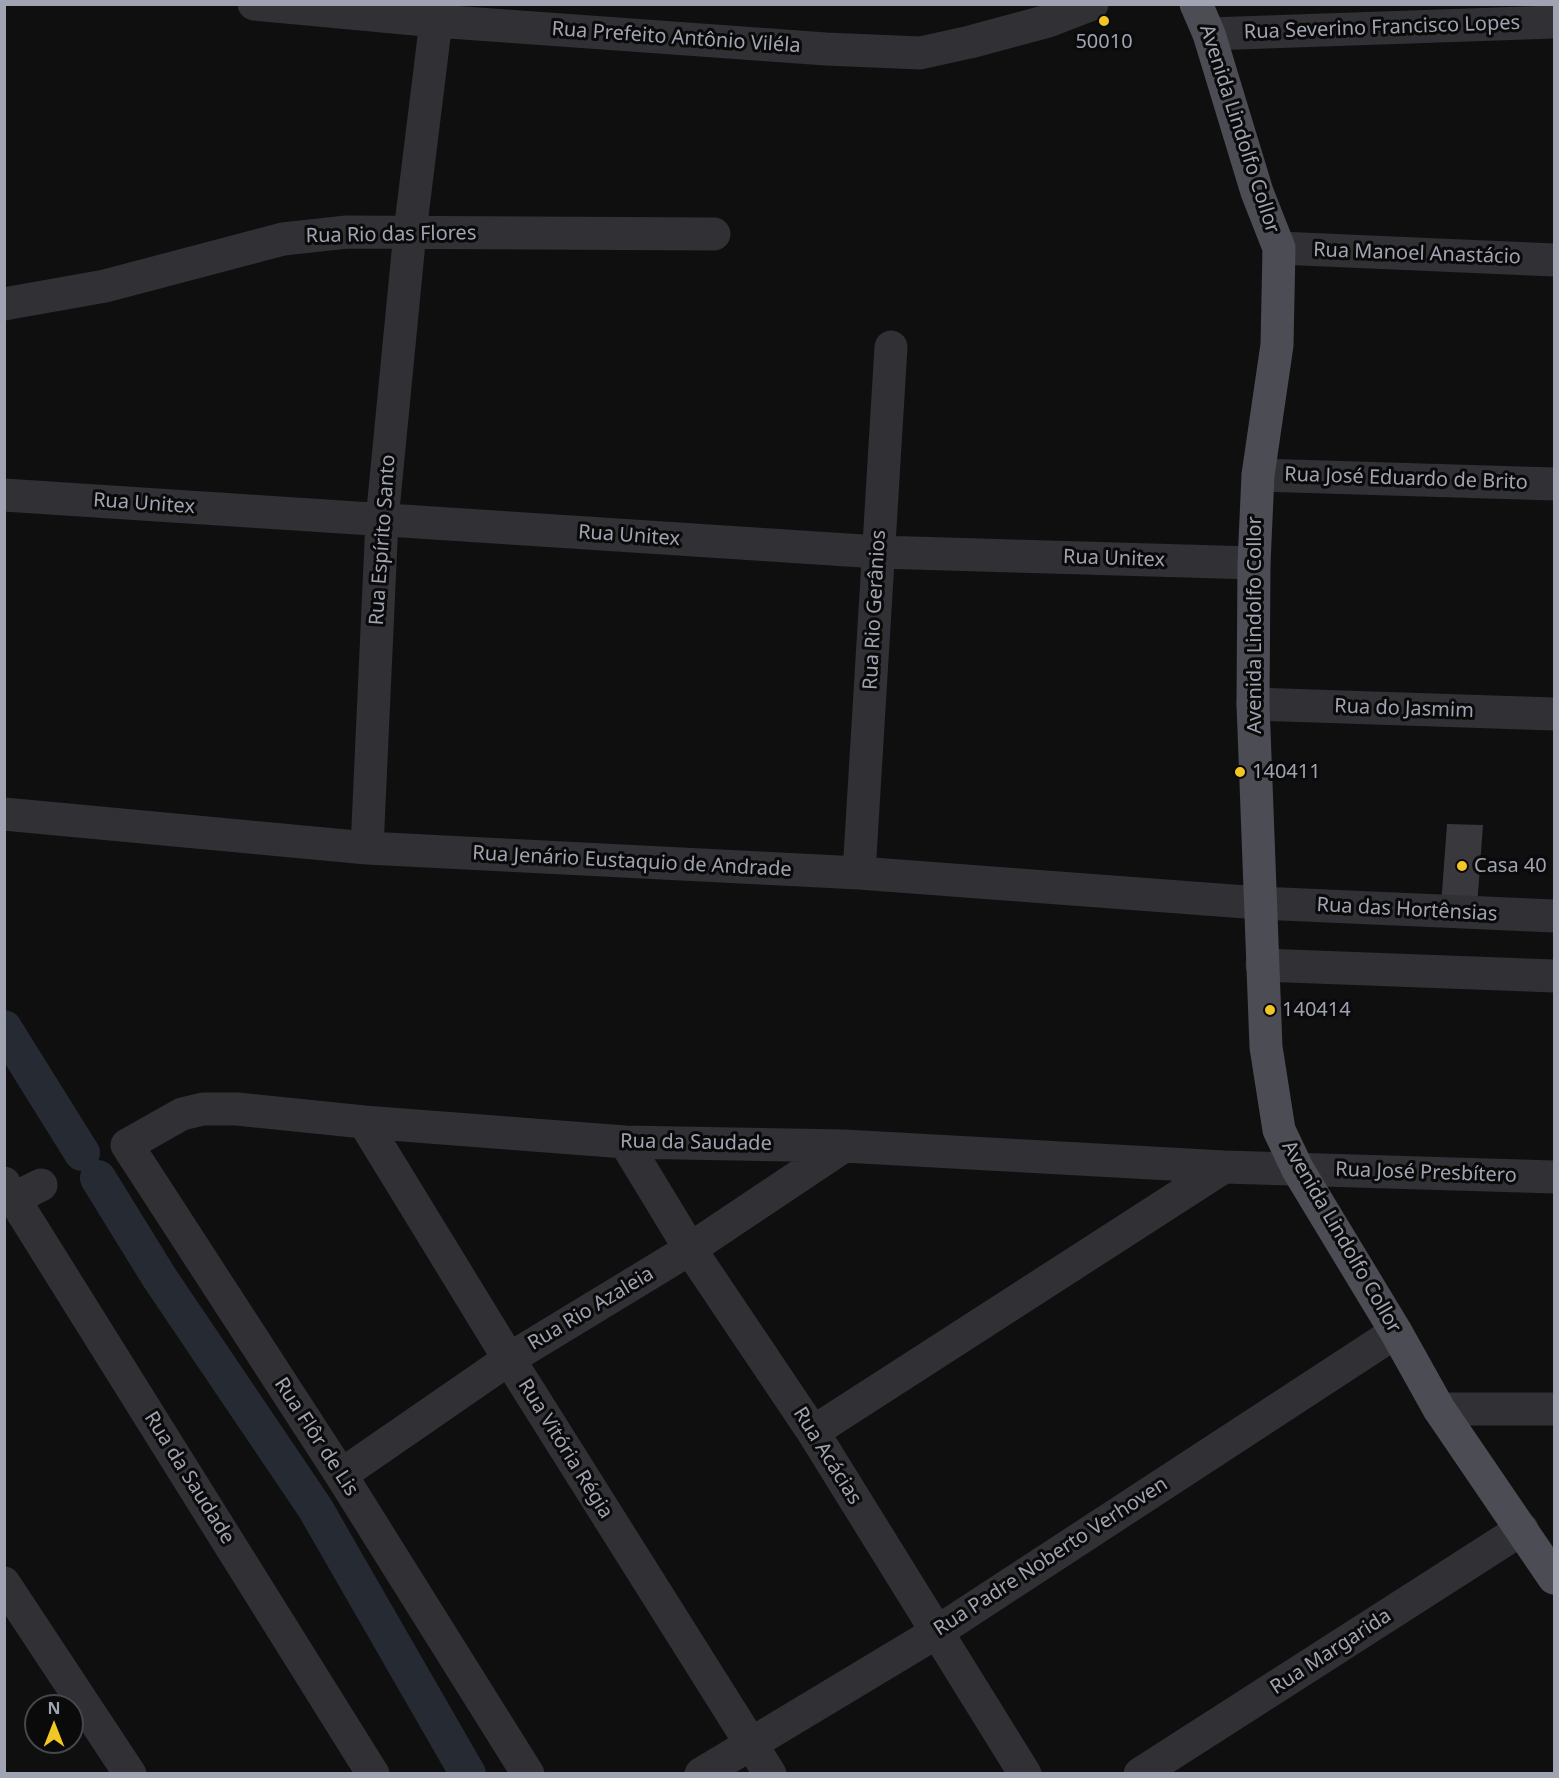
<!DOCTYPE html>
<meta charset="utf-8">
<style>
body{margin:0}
#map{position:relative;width:1559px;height:1778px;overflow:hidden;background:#0f0f10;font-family:"Noto Sans",sans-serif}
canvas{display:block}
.frame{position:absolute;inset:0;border:6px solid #a0a3b1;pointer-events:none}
.north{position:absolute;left:24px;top:1694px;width:60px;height:60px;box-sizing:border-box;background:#0a0a0b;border:2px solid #46474d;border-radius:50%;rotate:0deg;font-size:16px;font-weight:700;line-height:24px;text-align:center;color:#a0a3b1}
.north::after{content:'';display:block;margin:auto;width:21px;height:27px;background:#f1c625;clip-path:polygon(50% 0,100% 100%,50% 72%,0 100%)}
</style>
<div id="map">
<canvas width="1559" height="1778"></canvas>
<div class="frame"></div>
<div class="north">N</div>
</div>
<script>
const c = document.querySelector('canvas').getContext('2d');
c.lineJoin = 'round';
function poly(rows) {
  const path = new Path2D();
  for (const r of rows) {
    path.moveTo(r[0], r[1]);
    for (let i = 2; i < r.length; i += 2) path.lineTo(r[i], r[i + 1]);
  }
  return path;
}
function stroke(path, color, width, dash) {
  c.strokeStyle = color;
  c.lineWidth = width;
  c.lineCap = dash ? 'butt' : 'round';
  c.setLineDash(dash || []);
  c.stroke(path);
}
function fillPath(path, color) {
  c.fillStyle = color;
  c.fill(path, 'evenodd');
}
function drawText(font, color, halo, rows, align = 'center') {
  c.font = font + ' "Noto Sans",sans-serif';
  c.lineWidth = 6;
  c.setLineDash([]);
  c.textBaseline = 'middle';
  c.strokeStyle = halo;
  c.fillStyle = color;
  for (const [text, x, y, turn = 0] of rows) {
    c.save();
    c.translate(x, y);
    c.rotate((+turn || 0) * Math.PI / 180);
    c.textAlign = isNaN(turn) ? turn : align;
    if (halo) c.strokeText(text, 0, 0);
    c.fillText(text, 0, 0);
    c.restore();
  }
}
stroke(poly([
 [4,1028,82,1153],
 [98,1178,159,1277,315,1508,468,1774]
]), '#262b33', 36);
fillPath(poly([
 [1447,824,1483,825,1477,907,1441,906]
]), '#39393d');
stroke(poly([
 [254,4,436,21,826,49,920,53,970,42,1048,21,1092,4],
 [1209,34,1554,22],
 [1279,248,1554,260],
 [4,304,105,286,283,239,347,232,714,234],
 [1258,475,1554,484],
 [4,495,878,552,1254,563],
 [1253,704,1554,714],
 [4,814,367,848,859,873,1259,903,1554,916],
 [367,848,382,520,410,232,436,21],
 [859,873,891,347],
 [1262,965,1554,976],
 [364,1122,509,1359,770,1774],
 [625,1142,690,1249,813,1432,1025,1774],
 [4,1183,373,1774],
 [15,1198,41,1185],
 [1439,1409,1554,1409],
 [813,1432,1224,1167],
 [341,1475,509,1359,690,1249,844,1146],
 [4,1583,130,1774],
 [528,1774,341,1475,127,1145,182,1114,203,1109,237,1109,364,1122,625,1142,844,1146,1224,1167,1554,1177],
 [701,1774,937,1632,1396,1332],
 [1140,1774,1522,1529]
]), '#303035', 33);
stroke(poly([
 [1196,4,1209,34,1257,192,1279,248,1277,345,1258,475,1254,563,1253,704,1266,1047,1279,1130,1298,1170,1396,1332,1439,1409,1554,1578]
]), '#4c4d54', 33);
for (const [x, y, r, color] of [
 [1104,21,6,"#f1c625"],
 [1240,772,6,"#f1c625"],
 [1462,866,6,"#f1c625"],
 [1270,1010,6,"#f1c625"]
]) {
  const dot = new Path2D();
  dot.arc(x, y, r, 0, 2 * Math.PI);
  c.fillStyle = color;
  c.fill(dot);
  stroke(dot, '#0a0a0b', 2);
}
drawText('20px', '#a0a3b1', '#0a0a0b', [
 ["Rua Severino Francisco Lopes",1382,28,-2],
 ["Rua Prefeito Antônio Viléla",676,38,4],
 ["Avenida Lindolfo Collor",1239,129,72],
 ["Rua Rio das Flores",391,235,-1],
 ["Rua Manoel Anastácio",1417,254,2],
 ["Rua José Eduardo de Brito",1406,479,2],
 ["Rua Unitex",144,504,4],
 ["Rua Unitex",629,536,4],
 ["Rua Espírito Santo",383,540,-86],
 ["Rua Unitex",1114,559,2],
 ["Rua Rio Gerânios",875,610,-87],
 ["Avenida Lindolfo Collor",1255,625,-90],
 ["Rua do Jasmim",1404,709,2],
 ["Rua Jenário Eustaquio de Andrade",632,862,3],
 ["Rua das Hortênsias",1407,910,3],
 ["Rua da Saudade",696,1143,1],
 ["Rua José Presbítero",1426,1173,2],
 ["Avenida Lindolfo Collor",1341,1237,60],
 ["Rua Rio Azaleia",591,1309,-31],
 ["Rua Flôr de Lis",316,1437,57],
 ["Rua Vitória Régia",565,1449,58],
 ["Rua Acácias",827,1456,58],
 ["Rua da Saudade",189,1478,58],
 ["Rua Padre Noberto Verhoven",1051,1557,-33],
 ["Rua Margarida",1331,1652,-33]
]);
drawText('20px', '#a0a3b1', '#0a0a0b', [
 ["50010",1104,42,"center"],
 ["140411",1252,772],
 ["Casa 40",1474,866],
 ["140414",1282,1010]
], 'left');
</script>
